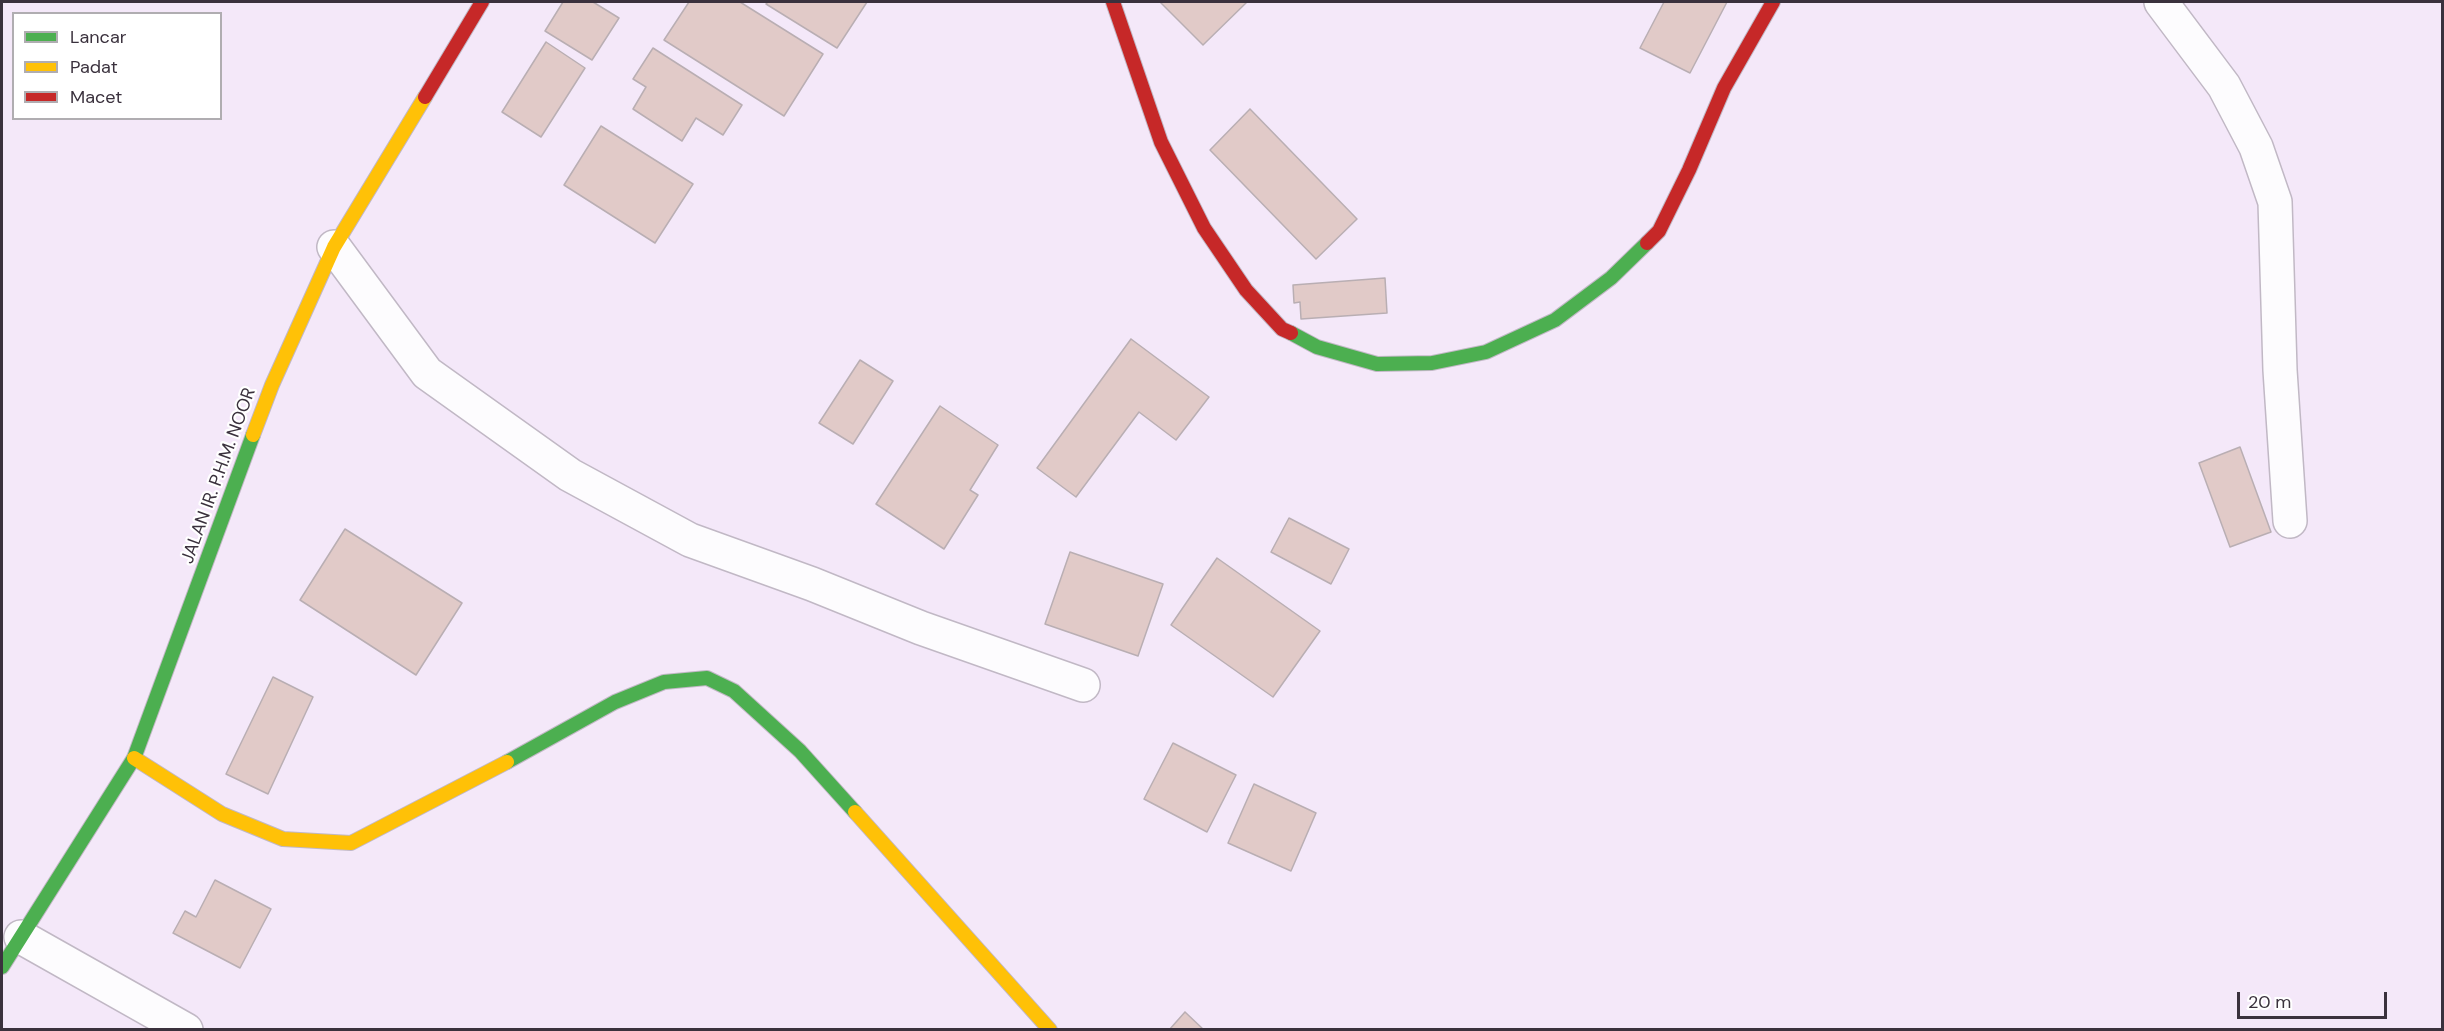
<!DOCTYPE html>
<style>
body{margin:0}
#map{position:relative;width:2444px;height:1031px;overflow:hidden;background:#f4e8f9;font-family:"DM Sans",sans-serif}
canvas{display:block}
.frame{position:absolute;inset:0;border:3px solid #3a313d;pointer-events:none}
.legend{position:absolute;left:12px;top:12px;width:210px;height:108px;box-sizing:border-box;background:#fff;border:2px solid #b0adb1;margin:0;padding:8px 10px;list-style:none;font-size:18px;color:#3a313d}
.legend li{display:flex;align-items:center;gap:12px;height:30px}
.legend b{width:30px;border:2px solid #b0adb1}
.scale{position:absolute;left:2237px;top:992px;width:150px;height:27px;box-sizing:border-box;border:3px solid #3a313d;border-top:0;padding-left:8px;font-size:18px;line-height:21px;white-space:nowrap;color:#3a313d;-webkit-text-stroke:4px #fff;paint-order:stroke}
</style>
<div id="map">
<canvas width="2444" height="1031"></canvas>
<div class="frame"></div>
<ul class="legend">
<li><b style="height:8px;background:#4caf50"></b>Lancar</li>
<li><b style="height:8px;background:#ffc107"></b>Padat</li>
<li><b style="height:8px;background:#c62828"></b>Macet</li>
</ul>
<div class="scale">20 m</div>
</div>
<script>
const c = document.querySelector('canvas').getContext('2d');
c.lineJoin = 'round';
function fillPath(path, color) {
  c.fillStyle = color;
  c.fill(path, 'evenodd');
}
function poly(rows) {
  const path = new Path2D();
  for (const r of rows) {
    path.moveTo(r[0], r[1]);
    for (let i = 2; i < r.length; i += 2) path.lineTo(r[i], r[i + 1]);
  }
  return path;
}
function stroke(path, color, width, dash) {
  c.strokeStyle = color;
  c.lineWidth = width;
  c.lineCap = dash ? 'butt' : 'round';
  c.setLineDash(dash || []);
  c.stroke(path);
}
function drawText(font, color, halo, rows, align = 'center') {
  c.font = font + ' "DM Sans",sans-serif';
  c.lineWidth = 4.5;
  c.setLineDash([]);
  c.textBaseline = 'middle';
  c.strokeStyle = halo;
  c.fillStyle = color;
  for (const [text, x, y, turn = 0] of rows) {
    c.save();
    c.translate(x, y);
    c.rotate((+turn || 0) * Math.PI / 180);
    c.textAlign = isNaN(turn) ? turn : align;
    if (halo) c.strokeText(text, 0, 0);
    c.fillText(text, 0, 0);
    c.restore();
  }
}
const building = poly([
 [563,2,593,2,619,18,592,60,545,31,563,2],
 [689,2,740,2,823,54,784,116,664,40,689,2],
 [768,2,867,2,837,48,766,4,768,2],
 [1160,2,1247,2,1203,45,1160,2],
 [1664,2,1727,2,1690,73,1640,48,1664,2],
 [546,42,585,68,541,137,502,112,546,42],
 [653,48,742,105,723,135,696,118,682,141,633,109,646,87,633,79,653,48],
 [1250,109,1357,219,1316,259,1210,150,1250,109],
 [601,126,693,184,655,243,564,185,601,126],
 [1385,278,1387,313,1301,319,1300,302,1294,303,1293,285,1385,278],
 [1131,339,1209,397,1176,440,1139,412,1076,497,1037,468,1131,339],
 [860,360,893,381,853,444,819,423,860,360],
 [940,406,998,445,970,490,978,495,944,549,876,504,940,406],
 [2240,447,2271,532,2230,547,2199,463,2240,447],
 [1289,518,1349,549,1331,584,1271,552,1289,518],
 [345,529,462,603,416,675,300,600,345,529],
 [1070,552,1163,584,1138,656,1045,624,1070,552],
 [1217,558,1320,631,1273,697,1171,625,1217,558],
 [273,677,313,697,268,794,226,774,273,677],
 [1173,743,1236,775,1207,832,1144,799,1173,743],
 [1254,784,1316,813,1291,871,1228,843,1254,784],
 [215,880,271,909,240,968,173,933,185,911,196,917,215,880],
 [1185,1012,1204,1030,1169,1030,1185,1012]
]);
fillPath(building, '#e1cac8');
stroke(building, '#b9aeb3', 1.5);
const street = poly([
 [2161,2,2224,86,2256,147,2275,202,2280,370,2290,521],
 [334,247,427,373,570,475,690,540,812,584,921,628,1083,685],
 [21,937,186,1030]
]);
const fast = poly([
 [1291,333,1317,347,1377,364,1432,363,1486,352,1555,320,1611,278,1647,243],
 [507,762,615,702,664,682,707,678,734,691,800,751,855,812],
 [2,967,134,758,253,435]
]);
const slow = poly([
 [253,435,272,385,334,247,425,97],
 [134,758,222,814,283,839,351,843,507,762],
 [855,812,1050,1030]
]);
const jam = poly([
 [1113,2,1161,142,1204,228,1246,290,1282,329,1291,333],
 [425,97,482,2],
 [1647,243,1659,231,1689,170,1724,88,1773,2]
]);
stroke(street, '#c1b8c5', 36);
stroke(fast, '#c1b8c5', 16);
stroke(slow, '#c1b8c5', 16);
stroke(jam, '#c1b8c5', 16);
stroke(street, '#fdfcfe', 33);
stroke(fast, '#4caf50', 14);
stroke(slow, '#ffc107', 14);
stroke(jam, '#c62828', 14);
drawText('18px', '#3a313d', '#fff', [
 ["JALAN IR. P.H.M. NOOR",219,476,-70]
]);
</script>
